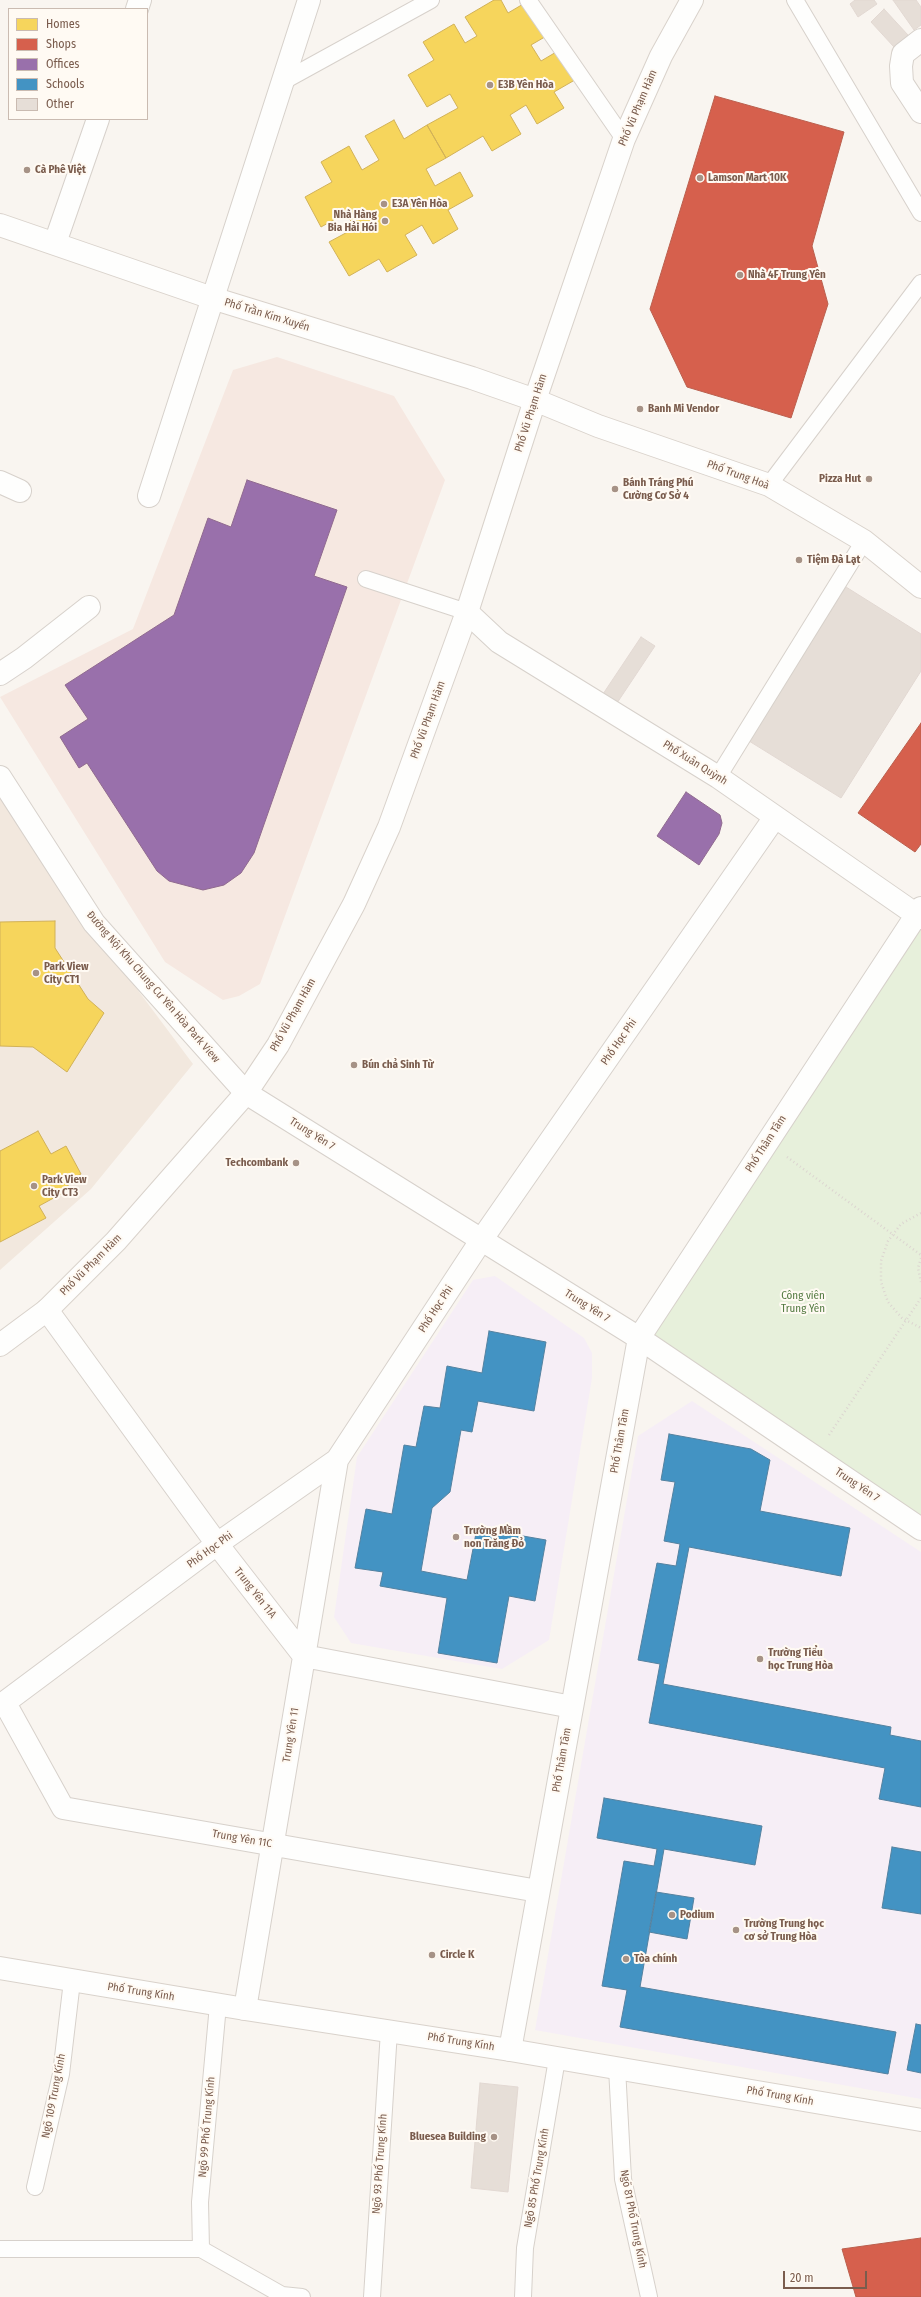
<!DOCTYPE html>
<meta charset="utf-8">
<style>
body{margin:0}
#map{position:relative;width:921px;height:2297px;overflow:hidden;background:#f9f5f0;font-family:"Fira Sans Condensed",sans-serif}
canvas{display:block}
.legend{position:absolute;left:8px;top:8px;width:140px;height:112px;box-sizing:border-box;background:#fffaf3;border:1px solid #cabbb1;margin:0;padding:5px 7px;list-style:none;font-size:12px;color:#7a5c4d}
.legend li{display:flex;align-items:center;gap:8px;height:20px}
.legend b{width:20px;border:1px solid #cabbb1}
.scale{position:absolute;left:783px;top:2271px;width:84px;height:18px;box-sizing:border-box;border:2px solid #7a5c4d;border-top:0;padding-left:5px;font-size:12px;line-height:14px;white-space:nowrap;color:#7a5c4d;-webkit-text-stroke:3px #fffaf3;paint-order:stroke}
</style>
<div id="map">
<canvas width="921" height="2297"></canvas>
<ul class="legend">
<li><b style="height:11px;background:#f6d55c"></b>Homes</li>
<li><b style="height:11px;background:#d6604d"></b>Shops</li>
<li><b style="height:11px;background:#9970ab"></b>Offices</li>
<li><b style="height:11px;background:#4393c3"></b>Schools</li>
<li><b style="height:11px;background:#e6ded7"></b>Other</li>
</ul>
<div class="scale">20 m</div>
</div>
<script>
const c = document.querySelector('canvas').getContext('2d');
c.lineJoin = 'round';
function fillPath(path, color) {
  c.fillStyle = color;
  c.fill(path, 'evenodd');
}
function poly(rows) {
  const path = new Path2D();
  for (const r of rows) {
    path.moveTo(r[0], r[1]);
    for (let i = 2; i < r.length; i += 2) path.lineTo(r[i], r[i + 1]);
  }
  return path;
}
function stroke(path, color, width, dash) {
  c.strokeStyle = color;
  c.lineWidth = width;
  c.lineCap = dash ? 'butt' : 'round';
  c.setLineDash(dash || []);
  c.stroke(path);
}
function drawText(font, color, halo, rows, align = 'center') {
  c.font = font + ' "Fira Sans Condensed",sans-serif';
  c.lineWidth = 4;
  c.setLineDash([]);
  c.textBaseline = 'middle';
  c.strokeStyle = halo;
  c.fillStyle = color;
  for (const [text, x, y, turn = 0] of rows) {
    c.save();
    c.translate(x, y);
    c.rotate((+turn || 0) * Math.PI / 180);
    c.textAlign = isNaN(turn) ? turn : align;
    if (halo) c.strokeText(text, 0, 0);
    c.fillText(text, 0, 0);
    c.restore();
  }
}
fillPath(poly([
 [0,781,125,973,193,1064,91,1189,0,1270]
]), '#f2e8de');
fillPath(poly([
 [277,357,394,396,445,480,260,984,239,996,223,1000,165,962,0,697,133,629,233,370]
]), '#f6e8e1');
fillPath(poly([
 [495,1276,584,1338,592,1353,592,1378,549,1640,502,1669,351,1643,334,1617,357,1457,473,1280],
 [692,1401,921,1552,921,2099,535,2030,638,1436]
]), '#f6eef6');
fillPath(poly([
 [921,918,921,1516,639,1338]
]), '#e7f0db');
const homes = poly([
 [494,0,501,0,508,13,530,0,555,31,531,45,541,61,563,48,580,77,554,92,564,108,537,124,526,105,510,115,521,134,492,151,483,136,446,158,427,125,458,108,450,94,427,107,408,75,434,60,423,42,454,24,465,43,477,36,465,17,494,0],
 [394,120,404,139,427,125,446,158,426,169,435,186,460,172,473,196,448,210,458,229,433,244,422,225,405,235,417,255,387,272,379,259,349,276,329,242,355,228,346,213,321,227,305,197,332,182,321,162,349,146,362,170,379,160,365,136,394,120],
 [55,921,55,948,88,999,104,1013,67,1072,33,1047,0,1046,0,922,55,921],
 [38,1131,51,1154,66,1146,81,1174,66,1182,70,1189,39,1206,46,1218,0,1242,0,1151,38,1131]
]);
fillPath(homes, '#f6d55c');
stroke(homes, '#d1b158', 1);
const shops = poly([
 [715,96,844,132,812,246,828,304,791,418,687,387,650,309,715,96],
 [921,723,921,844,915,852,858,813,921,723],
 [921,2238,921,2297,856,2297,842,2249,921,2238]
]);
fillPath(shops, '#d6604d');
stroke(shops, '#ba5f4d', 1);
const offices = poly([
 [247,480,337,510,314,576,347,587,254,853,241,873,224,885,203,890,169,881,157,871,87,763,79,768,60,737,88,719,65,685,174,615,208,518,231,527,247,480],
 [686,792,720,815,722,823,719,834,699,865,657,836,686,792]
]);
fillPath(offices, '#9970ab');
stroke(offices, '#906a8f', 1);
const schools = poly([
 [489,1331,546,1342,534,1411,478,1401,472,1432,461,1430,450,1492,432,1508,421,1571,467,1580,477,1528,546,1540,535,1601,509,1596,497,1663,438,1653,447,1598,380,1586,383,1572,355,1568,366,1509,392,1514,404,1445,416,1447,424,1406,440,1408,447,1366,482,1373,489,1331],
 [669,1434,751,1449,770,1460,760,1511,850,1528,841,1576,689,1547,663,1684,891,1727,890,1735,921,1741,921,1807,879,1799,885,1768,649,1723,660,1664,638,1660,657,1563,676,1566,680,1544,664,1541,675,1482,661,1480,669,1434],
 [604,1798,762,1826,755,1865,664,1849,640,1987,896,2032,888,2074,620,2027,627,1990,602,1986,624,1861,654,1866,657,1849,597,1838,604,1798],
 [892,1847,921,1852,921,1914,882,1908,892,1847],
 [656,1892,694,1898,687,1939,649,1932,656,1892],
 [916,2024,921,2025,921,2073,907,2070,916,2024]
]);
fillPath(schools, '#4393c3');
stroke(schools, '#5482a0', 1);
const building = poly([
 [855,0,874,0,877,4,858,17,850,4,855,0],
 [893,0,916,0,921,7,921,25,914,30,893,0],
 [884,9,908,35,894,47,871,22,884,9],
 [846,587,921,634,921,671,841,798,749,741,846,587],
 [641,637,655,646,617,703,603,694,641,637],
 [480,2083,518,2087,508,2192,471,2188,480,2083]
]);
fillPath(building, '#e6ded7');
stroke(building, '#e2d8d2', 1);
const lane = poly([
 [528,0,624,139],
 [795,0,921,213],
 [282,82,431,0],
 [769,485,921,283],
 [366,579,467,612],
 [718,777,864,541],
 [617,2068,623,2179,649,2297],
 [35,2187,61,2074,72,1981],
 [0,2249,201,2249,282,2295,302,2297],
 [201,2249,200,2202,218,2005],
 [372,2297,389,2031],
 [523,2297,525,2248,557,2059]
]);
const street = poly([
 [137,9,140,0],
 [921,40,903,54,901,66,902,83,921,112],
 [55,243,98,119],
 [0,482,20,491],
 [149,496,309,0],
 [467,612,499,642,718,777,921,918],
 [0,674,24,658,89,607],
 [0,777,94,923,246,1093,639,1338,921,1529],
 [47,1310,217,1544,304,1656,572,1707],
 [5,1703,63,1808,538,1891],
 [0,1706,217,1544,337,1460,482,1239,775,817],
 [245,2009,337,1460],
 [510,2050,639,1338,921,908]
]);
const secondary = poly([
 [0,225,212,298,472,378,535,400,598,426,769,485,864,541,921,587],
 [0,1345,47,1310,116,1241,246,1093,278,1045,354,904,389,827,467,612,535,400,624,139,661,56,692,0],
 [0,1968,245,2009,510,2050,921,2120]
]);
stroke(lane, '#d7d1cb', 18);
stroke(street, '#d7d1cb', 24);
stroke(secondary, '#d9d2cb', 24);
stroke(poly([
 [787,1157,921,1255],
 [921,1213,901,1224,888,1241,881,1261,881,1282,888,1302,902,1318,921,1328],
 [921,1258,918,1268,921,1282],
 [829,1435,921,1298]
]), '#dcd5d0', 2.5, [1, 3]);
stroke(lane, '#fefefd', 16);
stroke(street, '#fefefd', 22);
stroke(secondary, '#fefefd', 22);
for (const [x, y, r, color] of [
 [490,85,4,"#a69286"],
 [27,170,4,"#a69286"],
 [700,178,4,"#a69286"],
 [384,204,4,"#a69286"],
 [385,221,4,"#a69286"],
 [740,275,4,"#a69286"],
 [640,409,4,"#a69286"],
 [869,479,4,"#a69286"],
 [615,489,4,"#a69286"],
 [799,560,4,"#a69286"],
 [36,973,4,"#a69286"],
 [354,1065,4,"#a69286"],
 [296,1163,4,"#a69286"],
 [34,1186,4,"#a69286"],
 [456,1537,4,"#a69286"],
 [760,1659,4,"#a69286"],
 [672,1915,4,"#a69286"],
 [736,1930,4,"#a69286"],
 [432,1955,4,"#a69286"],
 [626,1959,4,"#a69286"],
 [494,2137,4,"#a69286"]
]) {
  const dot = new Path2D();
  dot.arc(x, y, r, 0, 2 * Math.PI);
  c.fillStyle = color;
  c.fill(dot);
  stroke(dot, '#fffaf3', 1.5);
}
drawText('bold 11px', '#7a5c4d', '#fffaf3', [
 ["E3B Yên Hòa",498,85],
 ["Cà Phê Việt",35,170],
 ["Lamson Mart 10K",708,178],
 ["E3A Yên Hòa",392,204],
 ["Nhà Hàng",377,215,"right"],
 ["Bia Hải Hói",377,228,"right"],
 ["Nhà 4F Trung Yên",748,275],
 ["Banh Mi Vendor",648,409],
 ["Pizza Hut",861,479,"right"],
 ["Bánh Tráng Phú",623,483],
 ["Cường Cơ Sở 4",623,496],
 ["Tiệm Đà Lạt",807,560],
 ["Park View",44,967],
 ["City CT1",44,980],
 ["Bún chả Sinh Từ",362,1065],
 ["Techcombank",288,1163,"right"],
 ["Park View",42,1180],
 ["City CT3",42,1193],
 ["Trường Mầm",464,1531],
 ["non Trăng Đỏ",464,1544],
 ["Trường Tiểu",768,1653],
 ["học Trung Hòa",768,1666],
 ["Podium",680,1915],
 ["Trường Trung học",744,1924],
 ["cơ sở Trung Hòa",744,1937],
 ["Circle K",440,1955],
 ["Tòa chính",634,1959],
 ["Bluesea Building",486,2137,"right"]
], 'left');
drawText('11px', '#7a5c4d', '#fffaf3', [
 ["Phố Vũ Phạm Hàm",638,108,-67],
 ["Phố Trần Kim Xuyến",267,315,17],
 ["Phố Vũ Phạm Hàm",531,413,-72],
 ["Phố Trung Hoà",738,475,20],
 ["Phố Vũ Phạm Hàm",428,720,-70],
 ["Phố Xuân Quỳnh",695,763,32],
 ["Đường Nội Khu Chung Cư Yên Hòa Park View",153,987,49],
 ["Phố Vũ Phạm Hàm",293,1015,-61],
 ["Phố Học Phi",619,1042,-55],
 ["Trung Yên 7",312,1134,32],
 ["Phố Thâm Tâm",766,1144,-57],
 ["Phố Vũ Phạm Hàm",91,1265,-45],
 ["Trung Yên 7",587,1306,32],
 ["Phố Học Phi",436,1309,-57],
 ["Phố Thâm Tâm",620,1441,-80],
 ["Trung Yên 7",857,1485,34],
 ["Phố Học Phi",210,1550,-36],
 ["Trung Yên 11A",255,1593,52],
 ["Trung Yên 11",291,1735,-81],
 ["Phố Thâm Tâm",562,1760,-80],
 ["Trung Yên 11C",242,1839,10],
 ["Phố Trung Kính",141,1992,9],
 ["Phố Trung Kính",461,2042,9],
 ["Ngõ 109 Trung Kính",54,2096,-79],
 ["Phố Trung Kính",780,2096,10],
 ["Ngõ 99 Phố Trung Kính",207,2127,-85],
 ["Ngõ 93 Phố Trung Kính",380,2164,-86],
 ["Ngõ 85 Phố Trung Kính",537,2178,-80],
 ["Ngõ 81 Phố Trung Kính",633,2219,79]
]);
drawText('11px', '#537a41', '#fffaf3', [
 ["Công viên",803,1296],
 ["Trung Yên",803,1309]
]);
</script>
